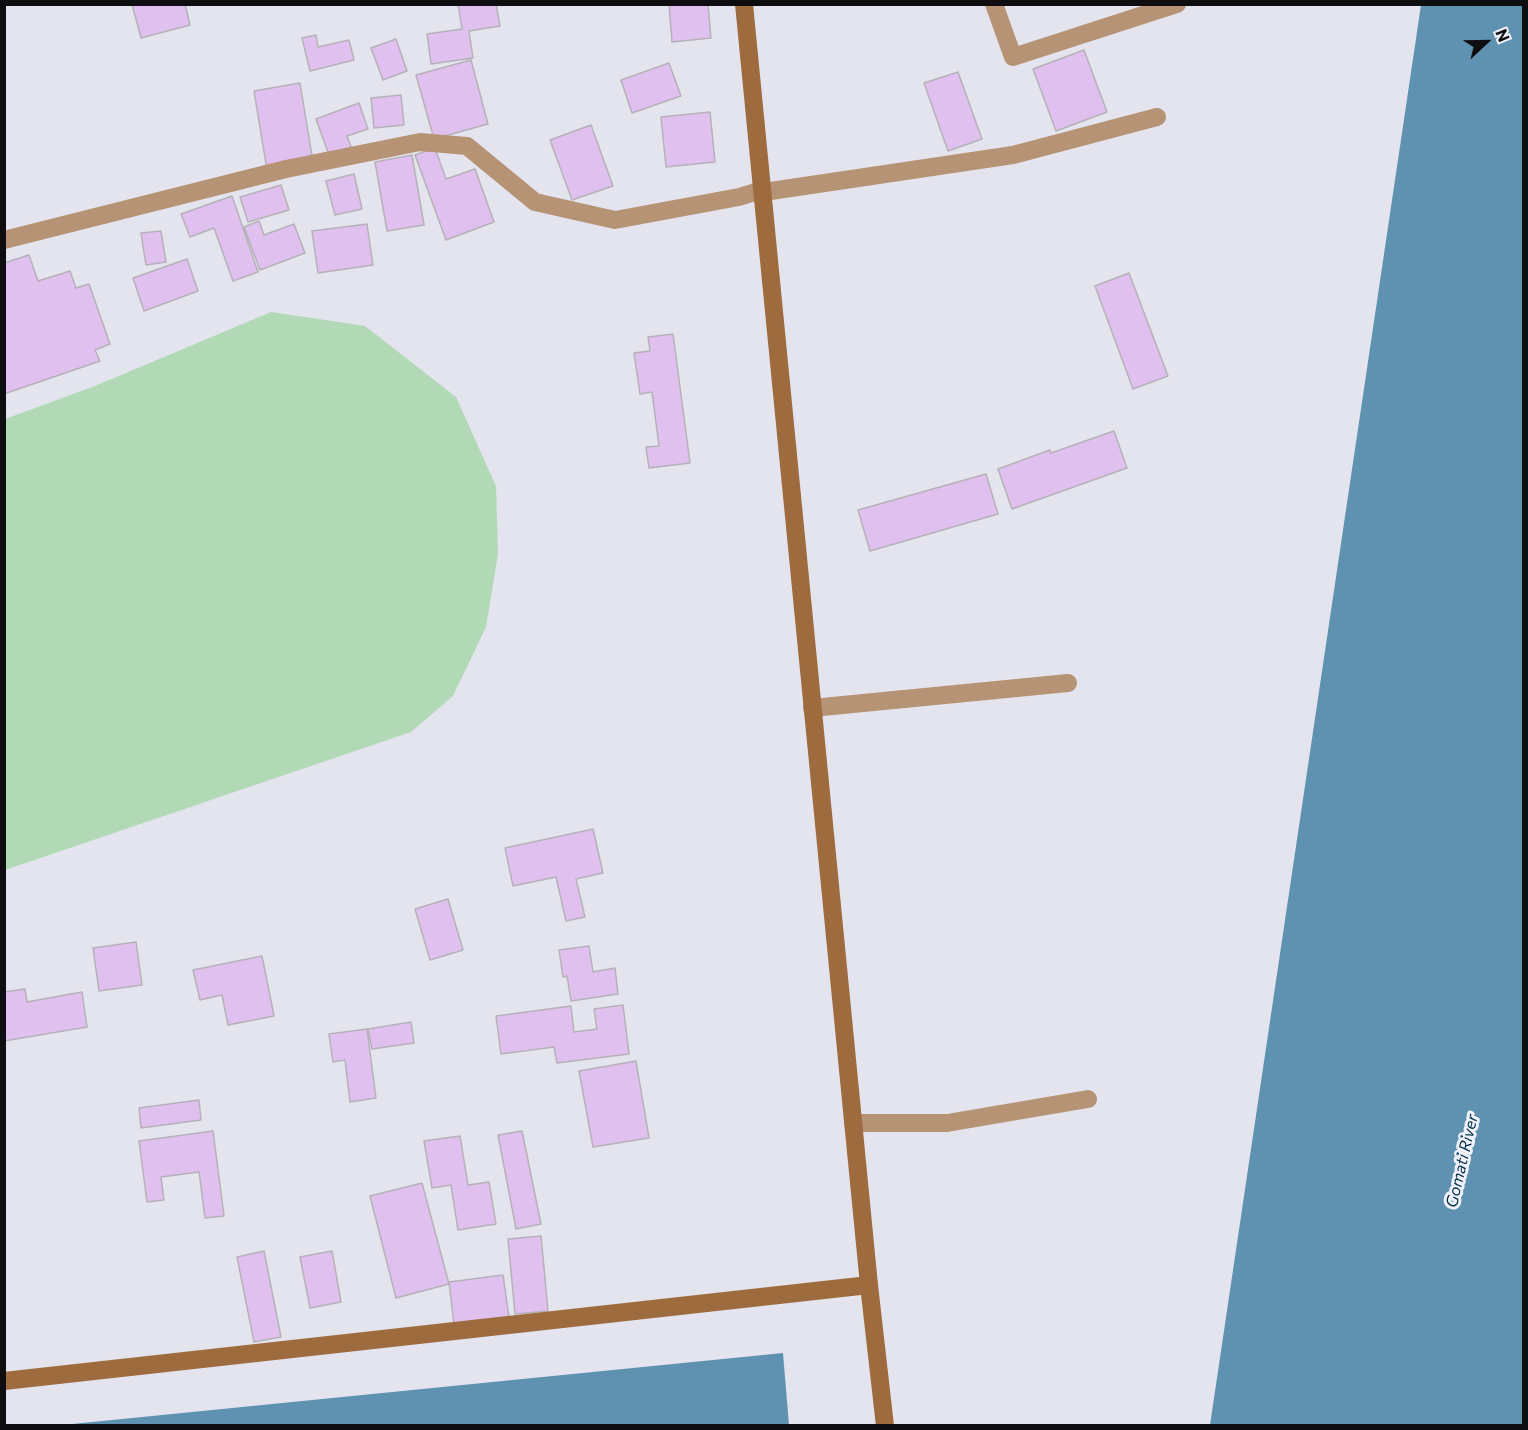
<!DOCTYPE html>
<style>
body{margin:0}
#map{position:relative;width:1528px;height:1430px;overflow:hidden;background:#e3e4ee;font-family:Commissioner,sans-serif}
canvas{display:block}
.frame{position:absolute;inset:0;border:6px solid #0e0e11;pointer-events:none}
.north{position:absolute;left:1456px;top:12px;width:60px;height:60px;-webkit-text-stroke:4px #f0f1fb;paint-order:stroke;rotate:68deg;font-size:16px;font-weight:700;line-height:24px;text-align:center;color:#0e0e11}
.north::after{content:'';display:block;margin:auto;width:21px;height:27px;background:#0e0e11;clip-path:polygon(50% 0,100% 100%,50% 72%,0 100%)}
</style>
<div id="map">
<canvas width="1528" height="1430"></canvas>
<div class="frame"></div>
<div class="north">N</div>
</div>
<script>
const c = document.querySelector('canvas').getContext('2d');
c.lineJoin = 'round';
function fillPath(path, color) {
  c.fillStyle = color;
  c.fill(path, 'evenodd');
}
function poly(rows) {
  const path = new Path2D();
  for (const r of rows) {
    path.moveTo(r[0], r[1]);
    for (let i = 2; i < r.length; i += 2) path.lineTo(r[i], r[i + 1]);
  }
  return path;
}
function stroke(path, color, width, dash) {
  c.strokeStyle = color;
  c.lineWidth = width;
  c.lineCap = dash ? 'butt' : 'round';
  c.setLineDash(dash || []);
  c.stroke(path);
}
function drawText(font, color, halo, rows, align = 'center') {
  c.font = font + ' Commissioner,sans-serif';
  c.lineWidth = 6;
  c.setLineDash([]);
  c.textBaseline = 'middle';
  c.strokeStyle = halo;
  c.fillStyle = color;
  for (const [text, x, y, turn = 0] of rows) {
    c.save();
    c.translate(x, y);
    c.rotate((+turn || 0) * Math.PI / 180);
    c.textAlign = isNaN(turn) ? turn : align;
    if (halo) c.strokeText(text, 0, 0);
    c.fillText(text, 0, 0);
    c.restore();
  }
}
fillPath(poly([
 [271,312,365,326,456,397,496,486,498,554,486,627,453,696,411,732,5,870,5,419,95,386]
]), '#b1d9b6');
fillPath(poly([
 [1421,5,1523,5,1523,1425,1210,1425],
 [783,1353,789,1425,62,1425]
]), '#5f92b1');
const building = poly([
 [132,4,185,4,190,25,141,38,132,4],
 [458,4,496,4,500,26,469,31,473,58,431,64,427,34,462,29,458,4],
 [669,4,708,4,711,38,672,42,669,4],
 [316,35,318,47,349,40,354,60,310,71,302,38,316,35],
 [396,39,407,71,383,80,371,48,396,39],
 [1084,50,1107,112,1056,131,1033,69,1084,50],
 [471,60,488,124,434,139,416,75,471,60],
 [669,63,681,96,632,113,621,80,669,63],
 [958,72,982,139,948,151,924,83,958,72],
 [300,83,313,162,267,170,254,91,300,83],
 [401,95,404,125,374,128,371,98,401,95],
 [359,103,368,129,347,136,352,149,330,158,316,119,359,103],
 [710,112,715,162,666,167,661,117,710,112],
 [591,125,613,186,572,200,550,140,591,125],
 [435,148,446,179,475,169,494,222,446,240,415,155,435,148],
 [412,155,424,225,387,231,375,162,412,155],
 [354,174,362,209,335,215,326,181,354,174],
 [281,185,289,210,248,222,240,197,281,185],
 [232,196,258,272,233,281,214,228,190,237,181,214,232,196],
 [259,221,264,235,294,224,305,253,260,270,244,227,259,221],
 [367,224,373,265,318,273,312,231,367,224],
 [161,231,166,262,146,265,141,233,161,231],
 [29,255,38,281,70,271,76,288,89,284,110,344,95,350,100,361,4,394,4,263,29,255],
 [187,259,198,291,144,311,133,278,187,259],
 [1129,273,1168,376,1133,389,1095,286,1129,273],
 [673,334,690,463,649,468,646,447,659,446,652,392,640,394,634,353,650,351,648,337,673,334],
 [1114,431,1127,468,1012,509,998,469,1050,450,1051,453,1114,431],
 [986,474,998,514,870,551,858,510,986,474],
 [593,829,603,873,576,879,585,917,566,921,556,877,513,886,505,848,593,829],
 [448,899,463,950,430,960,415,909,448,899],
 [136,942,142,985,99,991,93,948,136,942],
 [589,946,593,972,615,968,618,994,571,1001,567,976,563,977,559,950,589,946],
 [262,956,274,1016,228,1025,222,995,200,1000,193,970,262,956],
 [25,989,27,1002,82,992,87,1027,4,1041,4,992,25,989],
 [623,1005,629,1054,557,1063,554,1047,501,1054,496,1016,571,1006,574,1032,597,1029,594,1009,623,1005],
 [411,1022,414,1043,372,1049,368,1029,411,1022],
 [367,1029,376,1098,350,1102,345,1060,333,1062,329,1034,367,1029],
 [636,1061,649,1138,593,1147,579,1071,636,1061],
 [199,1100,201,1120,141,1128,139,1108,199,1100],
 [213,1131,224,1216,205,1218,199,1172,161,1177,164,1200,147,1202,139,1141,213,1131],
 [522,1131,541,1224,516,1229,498,1135,522,1131],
 [460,1136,468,1185,489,1182,496,1224,458,1230,451,1185,432,1188,424,1141,460,1136],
 [422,1183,449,1284,396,1298,370,1196,422,1183],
 [541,1236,548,1311,515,1314,508,1239,541,1236],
 [264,1251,281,1337,254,1342,237,1257,264,1251],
 [332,1251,341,1302,310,1308,300,1257,332,1251],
 [503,1275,509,1317,454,1325,449,1282,503,1275]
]);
fillPath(building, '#dfc0ee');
stroke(building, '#b6b1b9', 1.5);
stroke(poly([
 [994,4,1013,57,1177,4],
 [4,240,286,169,420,142,467,146,535,202,615,220,739,197,762,190,764,192,1013,155,1157,117],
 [812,708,1068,683],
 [853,1123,947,1123,1088,1099]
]), '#b79376', 18);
stroke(poly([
 [744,4,869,1285,885,1426],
 [4,1381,869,1285]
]), '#9e6b3e', 18);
drawText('italic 16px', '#022f45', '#f0f1fb', [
 ["Gomati River",1462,1161,-77]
]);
</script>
